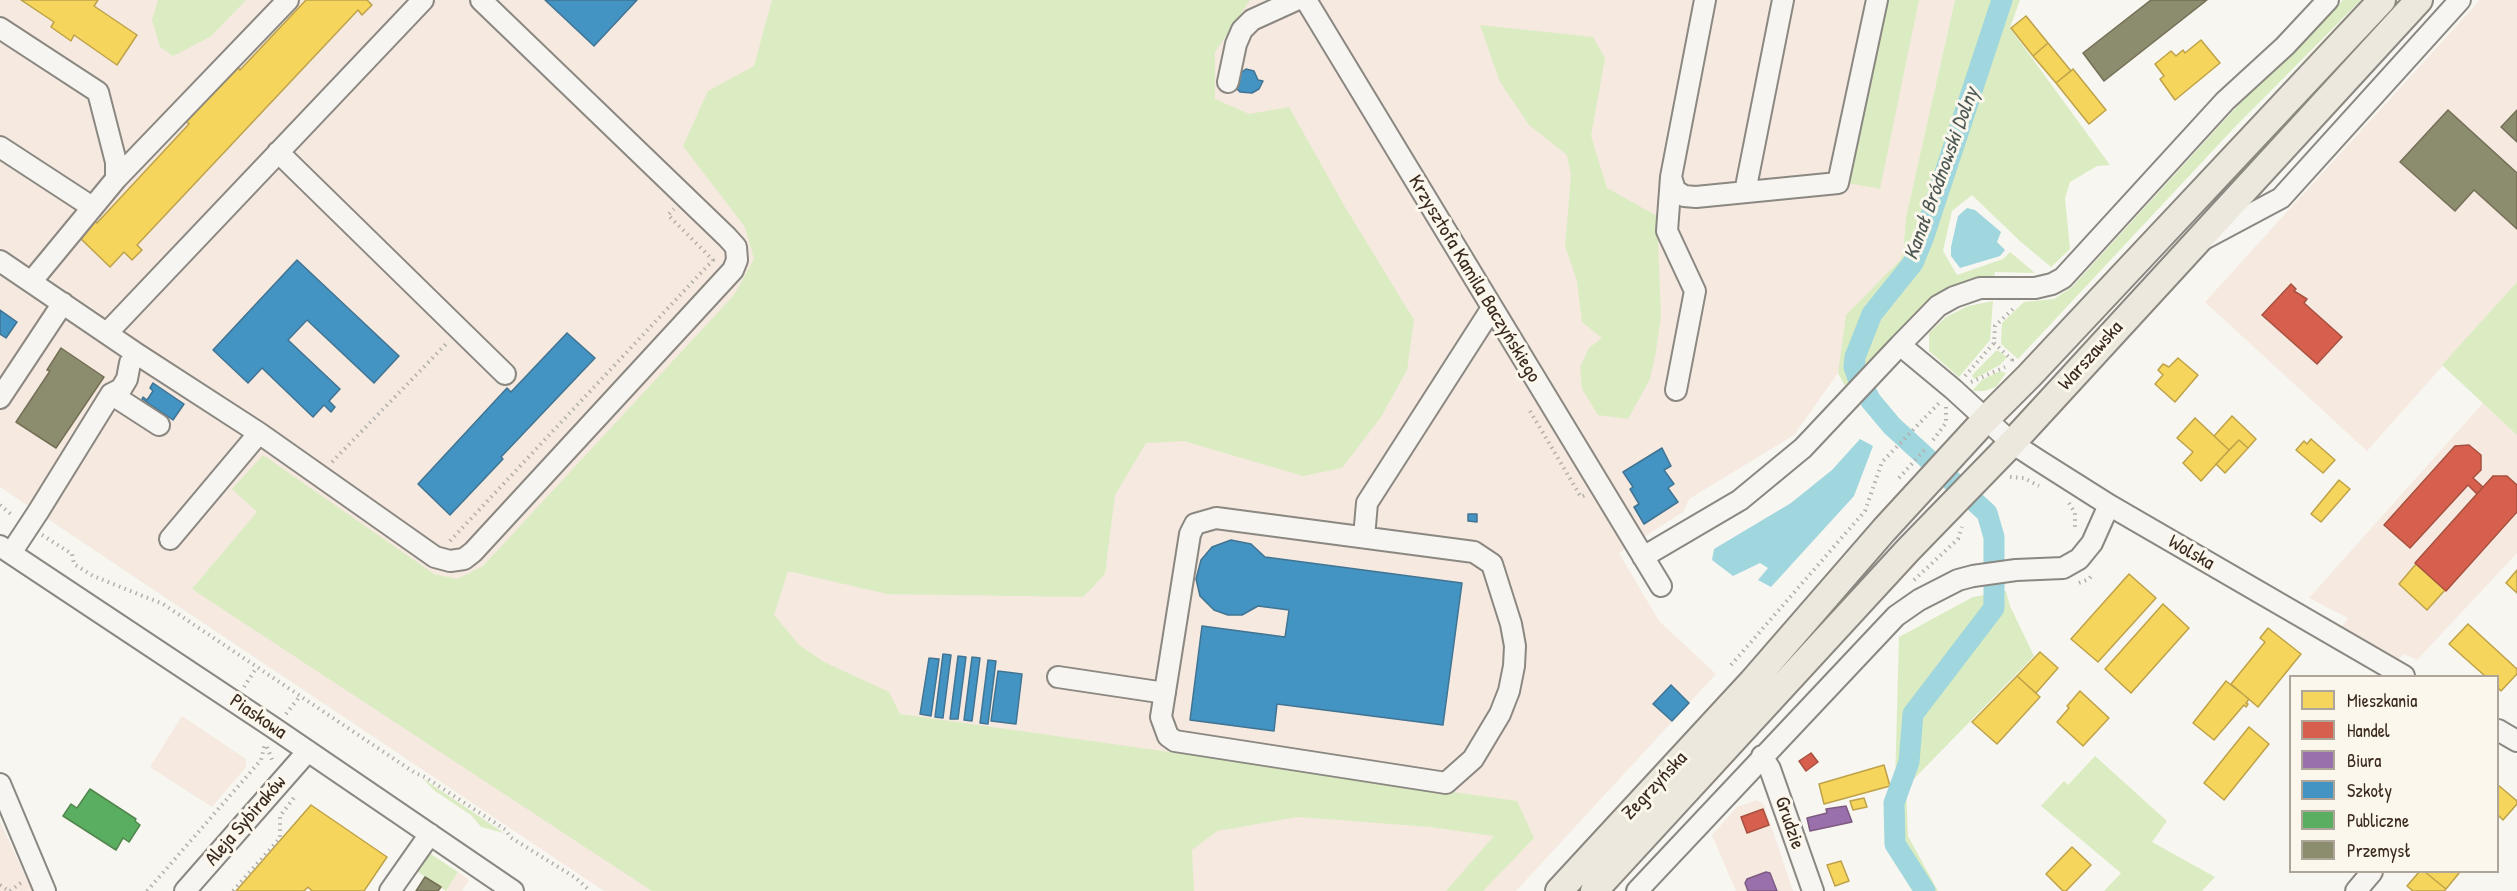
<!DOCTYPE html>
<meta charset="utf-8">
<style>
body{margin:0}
#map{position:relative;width:2517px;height:891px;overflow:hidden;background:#f8f6f0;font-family:"Patrick Hand",sans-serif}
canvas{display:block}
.legend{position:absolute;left:2289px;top:675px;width:210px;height:198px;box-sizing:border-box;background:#fbf7ec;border:2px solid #aea59a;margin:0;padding:8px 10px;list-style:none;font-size:18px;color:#3b2a1e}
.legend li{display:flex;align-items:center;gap:12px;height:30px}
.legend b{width:30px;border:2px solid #aea59a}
</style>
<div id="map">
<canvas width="2517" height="891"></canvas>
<ul class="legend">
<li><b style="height:16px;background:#f6d55c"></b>Mieszkania</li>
<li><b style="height:16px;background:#d6604d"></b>Handel</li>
<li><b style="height:16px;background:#9970ab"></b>Biura</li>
<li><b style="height:16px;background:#4393c3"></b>Szkoły</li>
<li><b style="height:16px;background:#5aae61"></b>Publiczne</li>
<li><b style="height:16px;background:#8c8c6e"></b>Przemysł</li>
</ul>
</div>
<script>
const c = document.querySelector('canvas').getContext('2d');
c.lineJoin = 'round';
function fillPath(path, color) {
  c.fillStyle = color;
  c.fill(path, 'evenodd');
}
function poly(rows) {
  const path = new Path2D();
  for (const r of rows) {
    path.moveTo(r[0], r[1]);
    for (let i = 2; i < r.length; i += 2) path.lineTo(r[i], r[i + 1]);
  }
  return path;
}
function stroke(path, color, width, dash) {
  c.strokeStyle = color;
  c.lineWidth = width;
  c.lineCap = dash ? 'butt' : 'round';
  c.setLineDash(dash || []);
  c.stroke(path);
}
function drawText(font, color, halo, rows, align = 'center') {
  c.font = font + ' "Patrick Hand",sans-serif';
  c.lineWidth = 6;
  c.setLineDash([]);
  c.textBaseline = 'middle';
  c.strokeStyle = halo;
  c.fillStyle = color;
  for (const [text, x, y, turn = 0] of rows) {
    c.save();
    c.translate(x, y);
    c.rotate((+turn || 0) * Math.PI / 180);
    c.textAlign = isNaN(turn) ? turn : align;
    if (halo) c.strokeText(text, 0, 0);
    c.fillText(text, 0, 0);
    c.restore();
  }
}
fillPath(poly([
 [0,0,1955,0,1906,217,1903,253,1900,260,1847,315,1838,373,1794,435,1689,499,1683,512,1619,553,1659,621,1716,674,1516,891,604,891,0,487],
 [2480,0,2517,0,2517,282,2367,451,2205,302],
 [2483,403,2517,435,2517,553,2417,660,2404,654,2398,659,2342,626,2348,618,2309,598],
 [182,716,246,759,246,767,212,807,150,767],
 [1757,800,1764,805,1793,891,1736,891,1712,835,1737,807],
 [0,821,23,871,34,891,0,891],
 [458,872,469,880,462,891,446,891]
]), '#f5e9e0');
fillPath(poly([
 [158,0,246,0,210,37,173,56,160,47,152,20],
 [772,0,1250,0,1215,52,1215,99,1249,114,1289,107,1345,207,1414,320,1407,370,1381,417,1342,468,1303,476,1184,441,1146,443,1115,495,1105,574,1083,597,887,594,788,571,774,615,799,645,824,662,889,692,900,714,1517,801,1534,838,1483,891,1446,891,1494,836,1431,827,1298,817,1217,831,1192,850,1194,891,652,891,192,589,257,512,232,489,263,455,434,574,457,579,483,566,734,295,754,259,745,227,683,146,708,91,754,66],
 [1885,0,1919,0,1880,189,1848,183],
 [1955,0,2020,0,2010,28,2110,165,2097,166,2070,182,2065,198,2070,249,2051,267,2021,242,1972,195,1952,211,1943,251,1957,275,2003,259,2010,252,2035,273,1995,272,1994,277,1978,278,1951,286,1930,298,1845,386,1838,373,1846,315,1900,260,1903,253,1906,217],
 [2343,0,2361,0,2233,129,2018,359,2001,344,2002,323,2024,302,2054,299,2072,287,2241,102,2292,55],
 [1480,25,1593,37,1605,58,1591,136,1607,188,1657,216,1661,316,1656,351,1650,379,1628,419,1598,415,1582,389,1580,367,1589,348,1602,338,1582,322,1577,281,1565,246,1571,176,1567,155,1529,125,1500,82],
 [2517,282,2517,435,2442,365],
 [1993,301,1990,340,1959,377,1929,351,1929,333,1946,317,1968,306],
 [1997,350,2007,357,2000,365,1974,379,1972,375],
 [2000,371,2006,373,1996,387,1984,391,1972,391,1982,380],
 [2006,591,2010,606,2034,656,1906,787,1908,836,1938,891,1913,891,1888,842,1884,820,1890,786,1895,783,1899,637,1973,597],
 [2095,756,2167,821,2152,842,2215,877,2202,891,2104,891,2121,873,2041,806,2064,781,2068,785],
 [422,778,504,833,481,827,471,815,435,791],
 [428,852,458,872,446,891,415,870]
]), '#dbecc2');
fillPath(poly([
 [1967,208,1975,210,2001,232,1997,242,2005,250,2000,256,1960,268,1951,256,1951,247,1958,216],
 [1860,439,1873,446,1854,496,1771,587,1758,580,1768,568,1760,563,1733,576,1712,560,1714,549,1791,503,1832,470]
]), '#a0d6de');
const homes = poly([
 [21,0,98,0,94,6,137,35,117,65,74,35,71,41,51,27,54,22,21,0],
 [306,0,367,0,372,5,362,15,358,10,137,245,142,250,132,260,124,252,110,267,78,236,93,220,97,223,189,124,186,121,237,67,240,70,306,0],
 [2026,16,2048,43,2033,56,2011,28,2026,16],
 [2201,40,2220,63,2175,100,2160,79,2164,76,2155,64,2171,51,2176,56,2183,50,2185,53,2201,40],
 [2048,43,2071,71,2056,83,2033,56,2048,43],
 [2073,69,2106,110,2089,124,2056,83,2073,69],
 [2178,358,2198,375,2175,402,2155,384,2163,375,2158,370,2163,364,2169,367,2178,358],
 [2232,416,2256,439,2248,448,2239,440,2229,450,2214,436,2232,416],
 [2195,418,2229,450,2201,481,2183,463,2193,452,2177,438,2195,418],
 [2311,439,2335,460,2323,473,2296,450,2304,441,2307,444,2311,439],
 [2239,440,2248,448,2225,473,2216,464,2239,440],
 [2339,480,2350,489,2321,522,2311,514,2339,480],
 [2416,564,2445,590,2427,610,2399,584,2416,564],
 [2517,570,2517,593,2506,583,2517,570],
 [2129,574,2156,598,2098,662,2071,639,2129,574],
 [2163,604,2189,628,2131,693,2105,669,2163,604],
 [2468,624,2517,669,2517,674,2501,691,2498,688,2498,676,2485,676,2449,644,2468,624],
 [2268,628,2301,654,2258,707,2231,684,2265,642,2260,638,2268,628],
 [2040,652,2058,668,2036,693,2017,676,2040,652],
 [2017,676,2040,697,1997,744,1972,722,2017,676],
 [2226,681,2249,699,2246,703,2248,704,2246,707,2244,705,2214,740,2193,723,2226,681],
 [2080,691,2109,718,2083,746,2057,722,2069,708,2067,706,2080,691],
 [2249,727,2269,744,2224,800,2204,783,2249,727],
 [1884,765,1890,786,1824,804,1819,784,1884,765],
 [2498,785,2517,801,2517,804,2503,820,2498,815,2498,785],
 [1864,798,1867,807,1853,810,1850,801,1864,798],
 [311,805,387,857,364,891,312,891,308,887,304,891,236,891,311,805],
 [2072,847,2091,865,2066,891,2063,891,2046,874,2072,847],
 [1841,861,1849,881,1835,886,1827,865,1841,861],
 [2419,872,2425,872,2446,889,2444,891,2413,891,2407,886,2419,872],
 [2425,872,2460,872,2446,889,2425,872]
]);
fillPath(homes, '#f6d55c');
stroke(homes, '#bea249', 1.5);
const shops = poly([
 [2291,284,2296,289,2294,291,2307,299,2304,303,2342,337,2317,364,2262,315,2291,284],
 [2469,445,2481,455,2481,470,2473,478,2483,487,2477,494,2468,485,2410,548,2384,525,2455,446,2469,445],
 [2493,476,2507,476,2517,485,2517,512,2446,591,2415,563,2493,476],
 [1811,753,1818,762,1806,771,1799,761,1811,753],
 [1763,809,1769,825,1747,833,1741,817,1763,809]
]);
fillPath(shops, '#d6604d');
stroke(shops, '#a8503f', 1.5);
const offices = poly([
 [1846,806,1852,822,1810,831,1807,818,1827,813,1826,809,1846,806],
 [1766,872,1770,873,1777,891,1748,891,1745,883,1747,879,1766,872]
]);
fillPath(offices, '#9970ab');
stroke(offices, '#7d5b81', 1.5);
const schools = poly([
 [545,0,637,0,594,46,545,0],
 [1246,69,1254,71,1258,80,1263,81,1259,89,1252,93,1240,92,1235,87,1239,84,1239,74,1246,69],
 [297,260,399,356,374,383,307,320,288,340,340,389,329,401,335,407,331,412,324,405,313,417,262,368,248,383,213,350,297,260],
 [0,310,17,322,6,338,0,334,0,310],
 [567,333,595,358,501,457,503,459,450,515,418,484,507,388,511,392,567,333],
 [153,383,184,404,173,420,142,399,143,397,147,400,153,391,150,388,153,383],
 [1662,448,1671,466,1664,470,1674,484,1668,488,1678,502,1644,524,1634,507,1639,504,1630,489,1633,487,1623,472,1662,448],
 [1468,514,1477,514,1477,522,1468,521,1468,514],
 [1231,540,1251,544,1265,557,1462,583,1443,725,1277,704,1274,731,1190,720,1202,626,1285,637,1289,610,1258,606,1242,615,1228,615,1214,610,1200,596,1196,579,1201,560,1212,547,1231,540],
 [943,654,951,655,943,718,935,717,943,654],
 [958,656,966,657,958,719,950,719,958,656],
 [972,657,980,658,972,721,964,720,972,657],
 [929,658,939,659,931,716,920,714,929,658],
 [988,660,996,661,988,724,980,723,988,660],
 [998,671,1022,674,1016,724,991,721,998,671],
 [1671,685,1689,703,1672,721,1653,704,1671,685]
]);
fillPath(schools, '#4393c3');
stroke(schools, '#417492', 1.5);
const public = poly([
 [90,789,136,819,135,821,140,825,129,842,123,838,116,850,63,816,71,804,77,808,90,789]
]);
fillPath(public, '#5aae61');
stroke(public, '#51864d', 1.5);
const industry = poly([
 [2151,0,2207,0,2104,81,2083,53,2151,0],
 [2448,110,2517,173,2517,229,2474,190,2455,211,2400,162,2448,110],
 [2517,110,2517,142,2501,127,2517,110],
 [61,348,104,377,56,448,16,422,50,371,47,370,61,348],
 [425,877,441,887,438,891,416,891,425,877]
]);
fillPath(industry, '#8c8c6e');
stroke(industry, '#746f56', 1.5);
stroke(poly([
 [1925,891,1895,844,1894,803,1909,762,1913,714,1994,608,1994,537,1987,513,1892,426,1871,401,1858,378,1854,367,1855,357,1872,314,1913,263,1923,239,2002,0]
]), '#a0d6de', 21);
const minor = poly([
 [1306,0,1661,586],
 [1705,0,1671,177,1675,190,1684,196,1696,197,1838,183,1877,0],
 [0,28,98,92,116,162,116,179,31,282],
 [1228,82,1236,44,1242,30,1252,20,1296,0],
 [0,147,92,207],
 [278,152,505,374],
 [1671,177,1667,231,1695,291,1676,390],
 [116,179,288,0],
 [1745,192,1783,0],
 [2206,238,2281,198,2460,0],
 [0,261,137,354,259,433,435,557,450,561,464,559,473,552,733,270,737,260,736,247,727,237,481,0],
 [107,333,423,0],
 [1900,345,1938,306,1954,297,1980,288,2035,288,2052,284,2063,278,2225,101,2285,46,2328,0],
 [111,394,159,425],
 [0,398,63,303],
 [1216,518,1474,552,1492,564,1511,624,1515,646,1514,666,1509,691,1500,714,1473,759,1446,783,1175,741,1168,736,1161,717,1190,534,1195,524,1216,518],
 [1364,537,1367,503,1492,308],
 [170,539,259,433],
 [0,546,274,728,513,891],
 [11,553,38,512,111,394,121,389,127,379,130,363],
 [1643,557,1740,500,1803,448,1900,345,1953,389,2012,443,2038,460,2109,505,2404,676],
 [1058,677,1165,693],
 [2498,730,2517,741],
 [1762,756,1770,769,1813,891],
 [0,784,45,891],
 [185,891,308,751],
 [390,891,430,834],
 [1637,891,1896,616,1919,600,1958,580,1973,576,2016,570,2063,568,2079,559,2092,543,2109,505],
 [2356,891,2372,872]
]);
const major = poly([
 [1559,891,1752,682,1884,530,1985,420,2029,376,2382,0],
 [1594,891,1908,550,2012,443,2419,0]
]);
stroke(minor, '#8b8781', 24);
stroke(major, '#8b8781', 30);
stroke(poly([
 [1994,343,2012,360,2010,362],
 [1965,376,1994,343,1995,326,2015,307],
 [1971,382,2005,367],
 [1530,411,1581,497,1587,494],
 [1933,440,1946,423,1946,407],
 [332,462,448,342],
 [2010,477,2024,478,2039,486],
 [1899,478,1926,448],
 [2069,503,2075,513,2075,529],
 [0,505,13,516],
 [42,535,72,554,74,564,93,576,163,604,415,773,425,777,506,830,510,837,576,878,590,891],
 [450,541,713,260,668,215,674,209],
 [1914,580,1958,539,1962,527],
 [2079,583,2089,579,2093,574],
 [1731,665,1865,511,1882,462,1941,401],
 [244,687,257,667],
 [286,714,300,696],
 [267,747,273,762],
 [0,885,9,891],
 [10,891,22,882],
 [147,891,261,760,265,743],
 [233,891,280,838,280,816,296,795]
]), '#b3b0ac', 4, [1.5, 4.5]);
stroke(minor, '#f6f5f1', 20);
stroke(major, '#ede8dd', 26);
drawText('20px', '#3b2a1e', '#fbf7ec', [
 ["Krzysztofa Kamila Baczyńskiego",1474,279,59],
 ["Warszawska",2091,356,-48],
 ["Wolska",2191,553,30],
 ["Piaskowa",258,717,34],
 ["Zegrzyńska",1655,786,-47],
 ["Aleja Sybiraków",246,821,-49],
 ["Grudzie",1789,823,71]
]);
drawText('italic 21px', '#4e5956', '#fbf7ec', [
 ["Kanał Bródnowski Dolny",1942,174,-70]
]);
</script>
